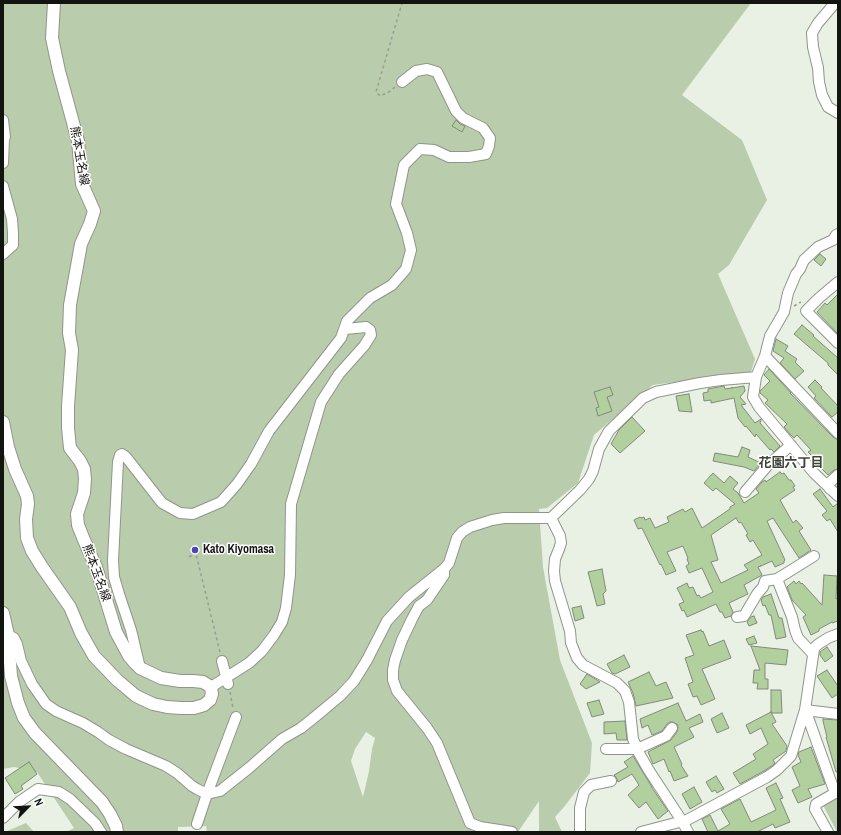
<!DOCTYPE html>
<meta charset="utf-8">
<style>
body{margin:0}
#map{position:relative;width:841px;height:835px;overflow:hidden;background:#e9f1e4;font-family:"Archivo Narrow",sans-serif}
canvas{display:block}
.frame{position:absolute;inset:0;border:4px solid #121410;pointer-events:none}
.north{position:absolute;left:8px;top:787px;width:40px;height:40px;-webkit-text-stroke:3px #fff;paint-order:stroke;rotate:66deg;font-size:11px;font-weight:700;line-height:16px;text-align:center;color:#121410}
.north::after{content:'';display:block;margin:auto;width:14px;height:18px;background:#121410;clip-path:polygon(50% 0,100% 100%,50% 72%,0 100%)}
</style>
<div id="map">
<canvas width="841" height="835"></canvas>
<div class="frame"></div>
<div class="north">N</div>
</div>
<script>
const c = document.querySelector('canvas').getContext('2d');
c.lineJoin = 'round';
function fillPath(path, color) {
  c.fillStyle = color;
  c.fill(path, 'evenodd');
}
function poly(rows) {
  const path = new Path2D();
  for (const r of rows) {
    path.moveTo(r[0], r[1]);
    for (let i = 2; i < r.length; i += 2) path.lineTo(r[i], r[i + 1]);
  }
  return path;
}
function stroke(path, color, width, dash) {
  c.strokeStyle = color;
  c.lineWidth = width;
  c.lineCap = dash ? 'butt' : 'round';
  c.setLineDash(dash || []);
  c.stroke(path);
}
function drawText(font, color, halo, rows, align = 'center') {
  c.font = font + ' "Archivo Narrow","Noto Sans JP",sans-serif';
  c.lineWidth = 3;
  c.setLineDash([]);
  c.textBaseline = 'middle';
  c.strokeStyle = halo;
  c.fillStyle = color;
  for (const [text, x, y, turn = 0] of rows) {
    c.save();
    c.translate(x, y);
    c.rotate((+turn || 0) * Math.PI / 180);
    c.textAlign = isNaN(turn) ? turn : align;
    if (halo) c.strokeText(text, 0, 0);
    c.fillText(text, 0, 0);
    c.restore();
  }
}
fillPath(poly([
 [3,3,751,3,682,95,742,140,767,200,729,265,718,274,755,359,751,372,653,385,594,435,578,483,547,508,539,509,543,567,560,660,592,743,590,773,564,807,555,817,562,832,539,832,539,801,518,832,207,832,206,826,178,827,178,832,66,832,74,828,37,772,14,767,3,769],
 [366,732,375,738,372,749,369,771,363,797,351,761,355,749],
 [838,796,838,832,837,832,823,805],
 [26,823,34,832,5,832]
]), '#b9ccac');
const building = poly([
 [456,120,460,124,465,126,462,132,452,126,456,120],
 [820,254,826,259,821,266,814,260,820,254],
 [838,294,838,334,817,312,825,303,827,305,838,294],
 [802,325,814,335,813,336,838,358,838,375,828,365,828,363,794,334,802,325],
 [776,339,788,346,785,351,797,359,795,362,804,371,795,379,780,363,784,358,773,351,776,339],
 [769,369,791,393,790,393,833,437,838,440,838,469,834,470,828,475,819,466,820,464,808,452,811,450,797,435,794,438,790,434,784,427,787,424,765,403,768,400,760,393,760,391,770,381,764,375,769,369],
 [815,380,822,387,821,388,838,406,838,412,832,417,814,398,816,396,808,387,815,380],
 [724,386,725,389,732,388,732,387,732,388,744,386,745,391,740,397,746,404,741,405,755,423,761,419,761,420,760,423,780,446,774,452,771,449,770,450,756,434,755,437,746,426,745,427,738,418,734,398,711,403,711,400,704,401,703,393,708,392,708,389,724,386],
 [610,387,613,395,607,397,612,411,598,416,596,408,599,407,594,392,610,387],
 [689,394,692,412,679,411,676,396,689,394],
 [632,417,645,431,620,453,611,444,619,430,632,417],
 [742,447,750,450,748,457,761,463,754,471,744,467,713,461,715,453,738,457,742,447],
 [780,472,782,474,784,473,789,480,791,480,795,486,793,487,795,490,780,500,793,523,796,520,803,528,799,531,811,550,799,558,773,518,767,521,785,560,784,561,784,563,775,567,772,561,761,566,760,565,761,566,758,567,762,575,744,585,748,594,729,603,733,612,731,616,725,618,722,612,720,612,716,604,687,617,684,610,682,611,679,604,684,602,677,588,687,583,689,588,693,587,697,596,699,595,701,598,713,592,702,568,689,573,686,566,689,564,687,559,688,558,683,546,667,552,676,571,666,575,661,564,660,565,642,528,638,529,634,520,640,517,641,518,644,517,645,520,650,518,655,528,669,522,667,517,683,509,685,512,692,508,702,528,730,509,730,507,735,504,716,488,713,491,704,483,713,473,724,483,730,476,738,483,733,489,738,493,744,503,759,493,756,489,762,482,765,480,766,482,780,472],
 [736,518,739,523,741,522,748,534,746,535,750,542,753,540,762,555,744,565,748,570,721,583,711,562,718,560,711,535,736,518],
 [820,489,833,507,838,503,838,532,830,519,827,521,822,515,827,511,813,494,820,489],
 [602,569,606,591,603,594,605,604,597,606,588,572,602,569],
 [824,575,837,576,836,599,838,598,838,621,832,623,832,622,819,629,819,631,811,635,803,617,806,615,792,600,787,587,794,581,796,584,799,581,801,584,802,583,822,605,824,575],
 [771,594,779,618,782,618,786,637,776,639,771,615,769,615,765,605,763,606,761,600,763,597,771,594],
 [581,606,584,618,575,621,572,608,581,606],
 [754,616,757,623,749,626,747,622,751,617,754,616],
 [701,630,702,632,703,631,709,646,724,640,731,658,702,669,715,699,701,705,697,696,693,697,688,684,693,682,685,658,694,655,686,635,701,630],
 [754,636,757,643,749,645,746,639,754,636],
 [751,646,788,650,786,665,765,663,765,679,768,679,768,689,757,689,758,683,753,683,754,670,760,670,751,646],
 [827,647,833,656,825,662,820,655,820,652,827,647],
 [624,655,630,667,615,674,612,673,607,664,624,655],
 [827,670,838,686,838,694,832,698,817,676,827,670],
 [649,672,656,686,666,682,673,698,636,706,633,693,628,682,649,672],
 [587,674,597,680,600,682,586,689,580,684,587,674],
 [771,690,781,690,782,713,771,713,771,690],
 [599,700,604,714,592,717,587,703,599,700],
 [678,703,686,721,700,714,703,722,689,728,694,737,674,747,682,764,681,765,688,776,674,781,670,771,669,772,664,759,653,764,648,752,671,740,677,732,678,728,678,725,673,722,670,722,667,724,662,731,652,735,648,725,642,728,640,719,678,703],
 [771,712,776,722,772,724,787,746,786,751,773,760,775,763,773,765,764,771,740,784,733,773,756,759,753,754,768,744,761,728,750,734,746,725,771,712],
 [722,713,729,728,717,733,711,719,722,713],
 [823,719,838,720,838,772,836,772,826,737,827,737,823,721,823,719],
 [625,721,627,740,617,740,616,733,604,734,604,722,625,721],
 [811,747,825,784,808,789,812,797,798,803,792,790,800,786,792,767,801,762,798,755,799,752,811,747],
 [633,756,652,787,652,788,668,811,658,819,646,802,639,808,628,795,639,785,632,774,618,782,616,777,614,775,628,767,624,762,633,756],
 [29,762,37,774,21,786,23,789,15,794,5,778,29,762],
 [716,776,724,789,717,793,715,790,712,792,706,782,716,776],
 [776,783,783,798,780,799,790,822,775,828,773,824,757,832,708,832,702,819,710,815,718,831,730,824,721,809,740,799,751,822,776,810,766,788,776,783],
 [694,787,702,802,690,809,682,794,694,787]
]);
fillPath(building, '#b2d09d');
stroke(building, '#82897d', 1);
const minor = poly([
 [835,3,818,23,812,33,813,47,818,68,819,82,822,95,828,107,838,113],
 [3,120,5,137,4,139,3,163],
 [3,186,12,219,13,233,13,245,3,254],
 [838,234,836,235,833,240,818,247,804,260,800,269,796,274,788,293,784,312,770,336,765,356,756,377,753,397,759,407,814,473,838,496],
 [838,282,819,298,806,311,838,343],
 [765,356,838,433],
 [830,489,827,485,838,475],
 [745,492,768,465,791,445],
 [551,518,560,536,561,543,559,549,555,559,554,571,555,581,570,631,571,643,577,658,583,665,617,683,625,691,629,702,633,739,639,753,648,769,682,821,688,832],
 [444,571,444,575,427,600,419,606,412,619,402,640,395,660,393,670,393,680,397,691,427,728,437,743,470,823,480,827,512,832],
 [737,617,744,616,757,594,763,587,765,581,777,579],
 [8,635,14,638,17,644,21,661,32,684,46,704,56,711,83,723,98,732,109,740,126,749,166,766,177,773,192,786,197,789,207,794,220,791,249,768,282,739,301,728,316,716,340,696,354,681,367,660,387,621,409,597,444,569,449,563,457,538,462,532,470,527,492,520,504,518,551,518,580,490,589,479,593,471,599,449,609,431,643,398,656,392,700,383,721,380,756,377],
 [813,654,798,638,795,630,792,617,777,579,814,556],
 [222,661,228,684],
 [140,668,131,630,119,594,114,577,113,560,118,462,120,455,122,454,126,457,162,503,180,513,193,514,221,502,237,484,251,464,269,431,341,338,347,321,370,298,392,285,406,269,411,250,407,233,396,204,404,165,420,149,434,150,449,157,469,157,486,154,489,146,490,138,483,128,463,118,456,111,437,72,427,69,416,71,402,82],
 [211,687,249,663,262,651,274,635,282,622,286,608,290,575,291,504,321,402,339,374,364,346,371,335,370,330,366,327,345,329],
 [838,714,805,710,810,723,835,793,838,793],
 [606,749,637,749,666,736,672,728],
 [3,818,19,802,38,789,59,792,70,799,95,823,101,832],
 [197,824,207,794,236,717],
 [580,832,580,808,584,792,591,785,611,781],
 [641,832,687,820,767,777,777,770,791,756,805,710,814,649,816,646,820,643,828,638,838,634],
 [828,832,815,809,816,804,835,793]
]);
const major = poly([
 [3,422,8,447,15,469,27,496,28,504,26,519,27,538,32,551,42,567,70,607,81,633,94,656,117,680,136,696,153,704,167,707,181,708,194,708,204,705,210,700,212,694,211,687,203,682,193,681,180,681,161,678,140,668,135,663,129,656,116,632,96,567,84,540,78,525,77,514,84,493,85,479,84,469,80,461,70,448,68,428,68,406,72,350,69,333,70,305,81,244,90,224,94,211,82,184,78,141,59,71,52,38,54,3],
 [3,613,8,635,11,676,18,703,24,718,35,733,102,802,110,814,116,826,117,832]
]);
stroke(minor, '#8e968a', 12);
stroke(major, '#8e968a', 14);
stroke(poly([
 [395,87,389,92,380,96,376,92,402,3],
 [794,306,801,302],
 [195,550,220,652],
 [189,557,196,553],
 [230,692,233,708]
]), '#989e94', 1.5, [3, 3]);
stroke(minor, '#fff', 10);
stroke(major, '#fff', 12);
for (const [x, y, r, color] of [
 [195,550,4,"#5141b9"]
]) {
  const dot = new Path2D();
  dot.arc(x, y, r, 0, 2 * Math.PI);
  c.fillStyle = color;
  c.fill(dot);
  stroke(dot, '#fff', 1.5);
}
drawText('12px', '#121410', '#fff', [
 ["熊本玉名線",79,156,80],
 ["熊本玉名線",96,573,70]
]);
drawText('bold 12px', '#121410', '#fff', [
 ["Kato Kiyomasa",203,550]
], 'left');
drawText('bold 13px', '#3e443a', '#fff', [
 ["花園六丁目",791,464]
]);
</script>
